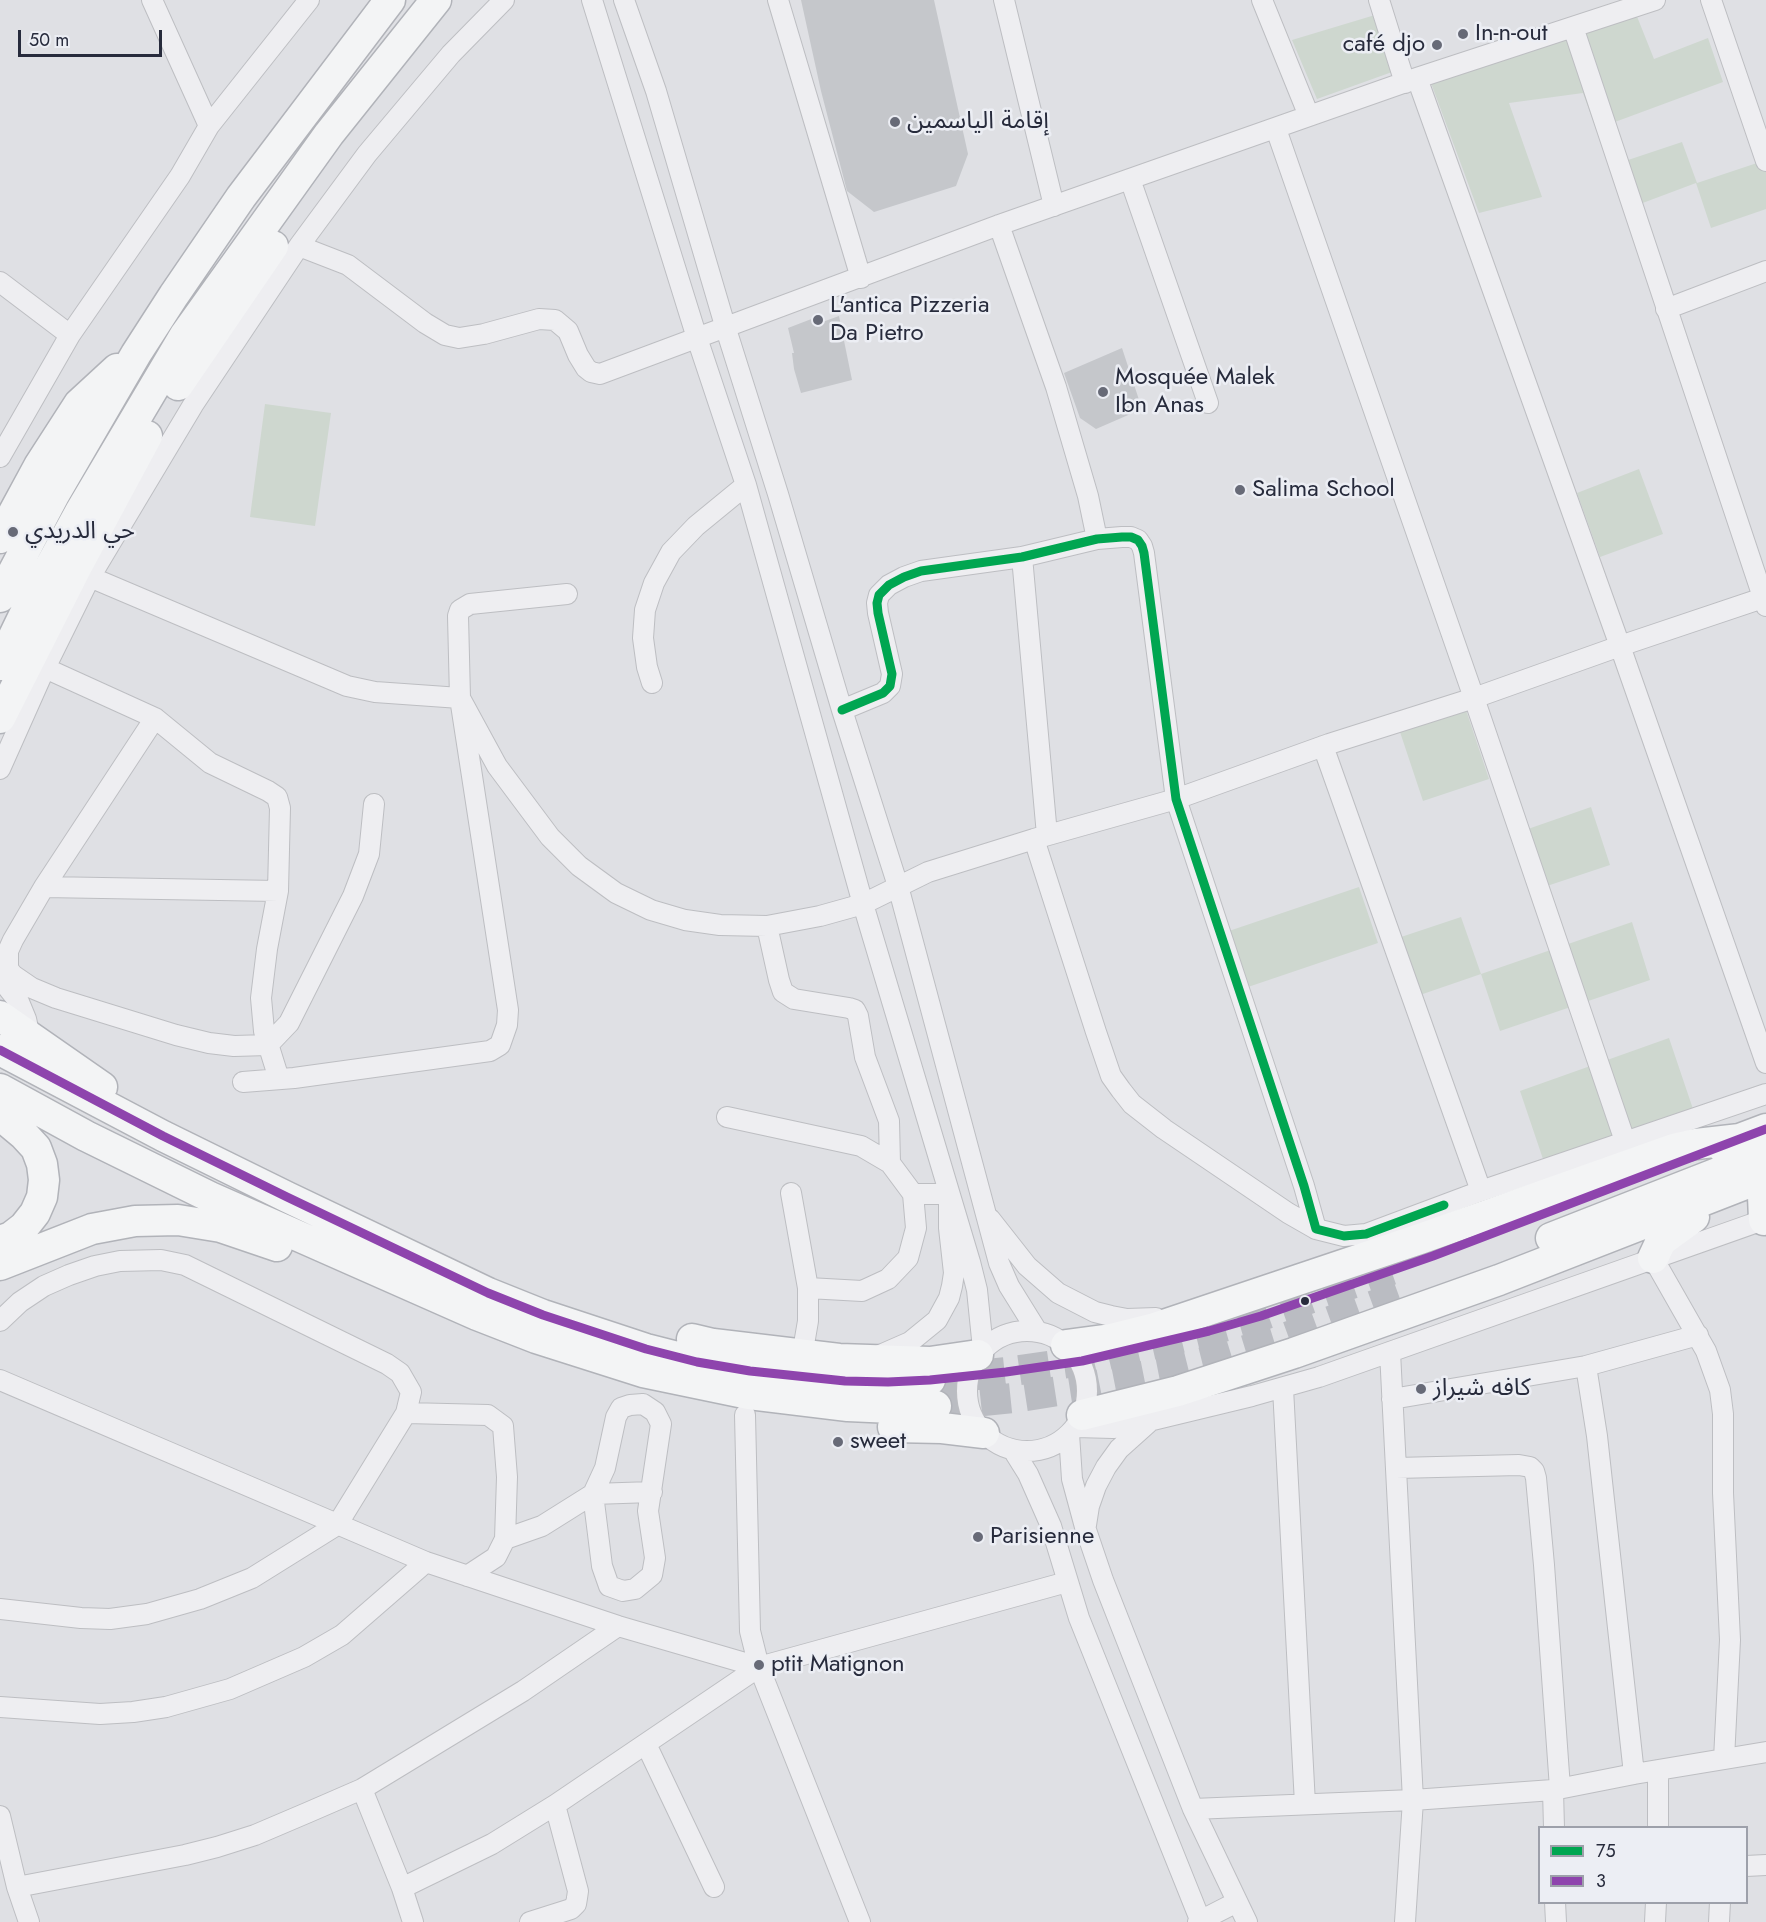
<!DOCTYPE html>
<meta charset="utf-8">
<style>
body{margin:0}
#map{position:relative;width:1766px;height:1922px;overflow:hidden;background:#dfe0e4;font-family:Jost,sans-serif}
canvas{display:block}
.legend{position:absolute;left:1538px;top:1826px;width:210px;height:78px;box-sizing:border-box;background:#eceef4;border:2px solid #9da0aa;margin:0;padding:8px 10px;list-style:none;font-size:18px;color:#272b3c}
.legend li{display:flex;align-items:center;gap:12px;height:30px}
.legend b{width:30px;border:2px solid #9da0aa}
.scale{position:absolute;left:18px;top:30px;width:144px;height:27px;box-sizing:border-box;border:3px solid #272b3c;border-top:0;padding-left:8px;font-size:18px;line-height:21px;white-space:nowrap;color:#272b3c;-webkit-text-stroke:4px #eceef4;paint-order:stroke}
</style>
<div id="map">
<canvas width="1766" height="1922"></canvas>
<ul class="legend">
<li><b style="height:8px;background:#00a651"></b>75</li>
<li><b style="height:8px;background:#8e44ad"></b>3</li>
</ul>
<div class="scale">50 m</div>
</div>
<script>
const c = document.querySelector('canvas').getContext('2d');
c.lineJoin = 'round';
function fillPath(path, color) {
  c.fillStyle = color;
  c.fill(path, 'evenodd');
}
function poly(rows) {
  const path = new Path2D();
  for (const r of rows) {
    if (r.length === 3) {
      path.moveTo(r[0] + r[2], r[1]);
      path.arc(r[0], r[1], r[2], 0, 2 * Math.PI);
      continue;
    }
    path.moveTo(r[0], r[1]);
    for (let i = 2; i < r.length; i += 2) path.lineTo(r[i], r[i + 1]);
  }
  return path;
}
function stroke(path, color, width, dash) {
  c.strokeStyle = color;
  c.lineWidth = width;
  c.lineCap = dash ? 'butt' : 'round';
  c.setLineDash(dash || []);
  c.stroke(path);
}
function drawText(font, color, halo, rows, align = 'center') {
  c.font = font + ' Jost,"Noto Sans Arabic",sans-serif';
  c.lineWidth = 5;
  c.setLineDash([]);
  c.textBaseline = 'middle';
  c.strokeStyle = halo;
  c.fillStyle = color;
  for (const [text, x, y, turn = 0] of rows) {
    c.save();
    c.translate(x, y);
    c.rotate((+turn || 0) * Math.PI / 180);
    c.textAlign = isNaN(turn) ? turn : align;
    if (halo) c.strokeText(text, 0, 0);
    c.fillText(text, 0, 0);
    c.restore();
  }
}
fillPath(poly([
 [1634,9,1654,59,1708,38,1723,82,1596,129,1583,93,1509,103,1542,197,1479,213,1431,83],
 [1375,15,1392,72,1317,99,1292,40],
 [1682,142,1697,183,1766,160,1766,209,1711,228,1696,183,1640,204,1625,161],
 [265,404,331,413,315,526,250,517],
 [1639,469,1663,534,1600,557,1577,493],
 [1466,710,1489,779,1423,801,1400,732],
 [1591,807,1610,865,1547,886,1528,829],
 [1359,887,1378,943,1245,988,1226,932],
 [1461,917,1481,974,1632,922,1650,980,1500,1031,1481,974,1417,996,1398,938],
 [1669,1038,1693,1109,1544,1162,1520,1091]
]), '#ced7cf');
fillPath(poly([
 [801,0,934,0,968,154,956,186,874,212,847,191,821,91],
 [839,316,852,380,801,393,794,369,792,353,794,353,788,328,814,318,817,324],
 [1122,348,1142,409,1096,429,1080,418,1064,373]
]), '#c5c7cb');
stroke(poly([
 [930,1380,1006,1372,1082,1361,1156,1344,1209,1331,1261,1316,1391,1270],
 [936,1406,1013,1398,1091,1386,1167,1371,1223,1357,1278,1340,1399,1296]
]), '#babcc2', 30, [30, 15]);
const minor = poly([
 [152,0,209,126],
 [592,0,697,338,746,485,863,904,970,1262,977,1290,983,1349],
 [624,0,656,91,726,329,778,494,842,710,898,886,999,1263,1009,1286,1037,1331],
 [778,0,861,278],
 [1004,0,1054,206],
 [1262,0,1309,116],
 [1379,0,1405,83],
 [1711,0,1766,161],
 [1573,27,1766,606],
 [1417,78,1620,646,1766,1063],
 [1276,129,1474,698,1625,1141],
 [1130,179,1208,403],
 [999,225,1056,387,1088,496,1097,539],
 [299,246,348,265,425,323,445,335,459,338,484,334,539,319,555,320,568,331,578,355,586,368,591,372,600,374,999,225,1417,78,1655,0],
 [0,282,70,335],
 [1666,309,1766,271],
 [0,457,70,335,180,176,209,126,309,0],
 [1022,557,1047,835],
 [90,577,347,686,375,692,460,698,508,1010,507,1025,500,1045,490,1051,294,1078,243,1082],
 [567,594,470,604,460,610,458,616,460,698,497,766,550,837,579,866,616,893,651,910,685,920,720,925,767,926,820,916,863,904,928,872,1034,839,1176,799,1329,744,1474,698,1620,646,1766,597],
 [652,683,647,667,643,638,645,610,654,583,671,552,696,526,746,485],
 [842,710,883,693,890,686,892,674,878,613,877,603,879,595,889,585,904,577,921,571,1022,557,1097,539,1122,537,1131,537,1138,540,1142,546,1144,553,1176,799,1304,1186,1316,1229,1344,1236,1366,1234,1481,1191,1766,1094],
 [155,718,44,887,13,940,8,951,8,969,13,975,32,988,56,998,176,1035,209,1043,234,1046,268,1045,289,1023,353,896,369,854,374,804],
 [1323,746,1481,1191],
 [0,769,45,668,90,577,193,405,299,246,367,154,451,54,504,0],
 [1034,839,1096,1032,1111,1076,1121,1090,1132,1104,1164,1129,1288,1213,1316,1229],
 [44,887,278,891,280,808,277,797,268,791,210,763,155,718,45,668],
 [278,891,267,949,261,998,264,1031,279,1079],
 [767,926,779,980,783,992,794,999,849,1008,855,1010,858,1016,865,1057,889,1121,890,1163],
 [0,978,19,1002,26,1019,30,1037],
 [727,1117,861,1146,890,1163,913,1194,916,1228,908,1258,888,1279,862,1291,808,1288],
 [791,1193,808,1288,808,1321,802,1356],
 [990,1219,1027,1266,1058,1293,1095,1312,1111,1316,1127,1319,1156,1318],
 [1653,1258,1706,1351,1720,1390,1723,1414,1723,1493,1730,1640,1724,1759],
 [0,1321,20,1302,44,1286,69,1275,95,1266,120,1261,161,1260,185,1265,387,1364,400,1373,411,1392,406,1413,337,1525,252,1578,200,1599,147,1614,110,1619,81,1618,0,1609],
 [1027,1391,60],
 [1390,1352,1413,1800,1405,1922],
 [878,1356,910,1342,937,1320,949,1298,952,1286,954,1273,949,1228,949,1194,913,1194],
 [0,1380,426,1562,618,1626,759,1667,860,1922],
 [1283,1388,1305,1804],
 [1392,1399,1586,1366],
 [643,1404,655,1412,661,1424,648,1511,655,1558,652,1575,635,1589,623,1591,609,1586,602,1566,593,1494,605,1468,616,1417,621,1408,630,1405,643,1404],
 [406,1413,488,1415,503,1426,507,1477,505,1539,496,1557,467,1576],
 [745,1415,750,1631,759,1667],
 [1075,1427,1113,1428,1132,1425,1252,1396,1319,1377,1766,1219],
 [1069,1434,1072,1479,1085,1527,1103,1580,1193,1809,1247,1922],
 [1013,1450,1028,1474,1051,1526,1079,1618,1201,1922],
 [1396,1468,1519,1465,1530,1467,1534,1471,1536,1478,1544,1565,1560,1788],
 [1086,1525,1089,1506,1096,1486,1106,1467,1119,1449,1148,1423],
 [505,1539,542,1526,593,1494,652,1492],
 [0,1707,100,1714,133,1712,166,1707,230,1689,304,1657,342,1635,426,1562],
 [646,1744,714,1887],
 [1634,1774,1597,1436,1586,1366,1698,1335],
 [362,1789,402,1888],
 [1553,1790,1554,1828],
 [1193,1809,1413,1800,1553,1790,1634,1774,1766,1752],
 [0,1816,17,1887,29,1922],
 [1658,1828,1658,1770],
 [1746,1866,1766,1865],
 [17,1887,185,1855,217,1847,255,1835,309,1812,362,1789,523,1691,618,1626],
 [1555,1902,1556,1922],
 [413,1922,402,1888,492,1844,555,1805],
 [530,1922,571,1909,576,1904,577,1898,578,1891,555,1805,759,1667,1067,1582],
 [1198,1922,1237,1902],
 [1655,1922,1656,1902],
 [1719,1922,1720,1902]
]);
const highway = poly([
 [178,385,273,246],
 [0,538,39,466,79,404,117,369],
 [0,597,54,495,136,354,174,295,241,197,390,0],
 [0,665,29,605,80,512,185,335,329,134,436,0],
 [0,718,76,568,147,436],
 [0,1016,102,1087],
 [0,1050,163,1136,287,1197,488,1293,543,1315,646,1349,697,1362,750,1371,845,1381,888,1382,930,1380],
 [0,1089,86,1136,210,1197,477,1315,536,1338,643,1372,749,1394,848,1406,892,1408,936,1406],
 [0,1115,24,1135,36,1148,42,1164,44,1180,42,1197,35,1213,24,1227,11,1237,0,1241],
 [1721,1146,1766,1129],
 [1764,1220,1763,1196,1766,1184],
 [1551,1238,1766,1154],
 [1653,1258,1661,1241,1694,1217],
 [0,1265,92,1229,135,1221,178,1220,221,1227,277,1246],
 [692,1339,713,1344,839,1359,930,1362,978,1355],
 [1066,1345,1111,1339,1155,1328,1420,1239,1674,1149,1696,1144,1740,1139],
 [1082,1415,1178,1391,1294,1353,1499,1280,1766,1176],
 [893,1427,942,1428,984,1433]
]);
stroke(minor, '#bdbec2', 22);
stroke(highway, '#b1b3b9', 33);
stroke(minor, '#eeeef1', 20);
stroke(highway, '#f3f4f5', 30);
stroke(poly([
 [842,710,883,693,890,686,892,674,878,613,877,603,879,595,889,585,904,577,921,571,1022,557,1097,539,1122,537,1131,537,1138,540,1142,546,1144,553,1176,799,1304,1186,1316,1229,1344,1236,1366,1234,1444,1205]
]), '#00a651', 9);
stroke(poly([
 [0,1050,163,1136,287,1197,488,1293,543,1315,646,1349,697,1362,750,1371,845,1381,888,1382,930,1380,1006,1372,1082,1361,1209,1331,1261,1316,1433,1256,1766,1129]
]), '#8e44ad', 9);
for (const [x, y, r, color] of [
 [1463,34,6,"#676a77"],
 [1437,45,6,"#676a77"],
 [895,122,6,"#676a77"],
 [818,320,6,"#676a77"],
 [1103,392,6,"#676a77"],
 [1240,490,6,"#676a77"],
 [13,532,6,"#676a77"],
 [1305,1301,5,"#272b3c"],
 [1421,1389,6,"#676a77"],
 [838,1442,6,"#676a77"],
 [978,1537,6,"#676a77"],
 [759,1665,6,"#676a77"]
]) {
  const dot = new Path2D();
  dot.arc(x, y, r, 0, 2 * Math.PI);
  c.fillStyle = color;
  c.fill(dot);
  stroke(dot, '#eceef4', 2);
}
drawText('24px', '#272b3c', '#eceef4', [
 ["In-n-out",1475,34],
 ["café djo",1425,45,"right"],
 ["إقامة الياسمين",907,122],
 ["L'antica Pizzeria",830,306],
 ["Da Pietro",830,334],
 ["Mosquée Malek",1115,378],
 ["Ibn Anas",1115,406],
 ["Salima School",1252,490],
 ["حي الدريدي",25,532],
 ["کافه شيراز",1433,1389],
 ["sweet",850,1442],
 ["Parisienne",990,1537],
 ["ptit Matignon",771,1665]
], 'left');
</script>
